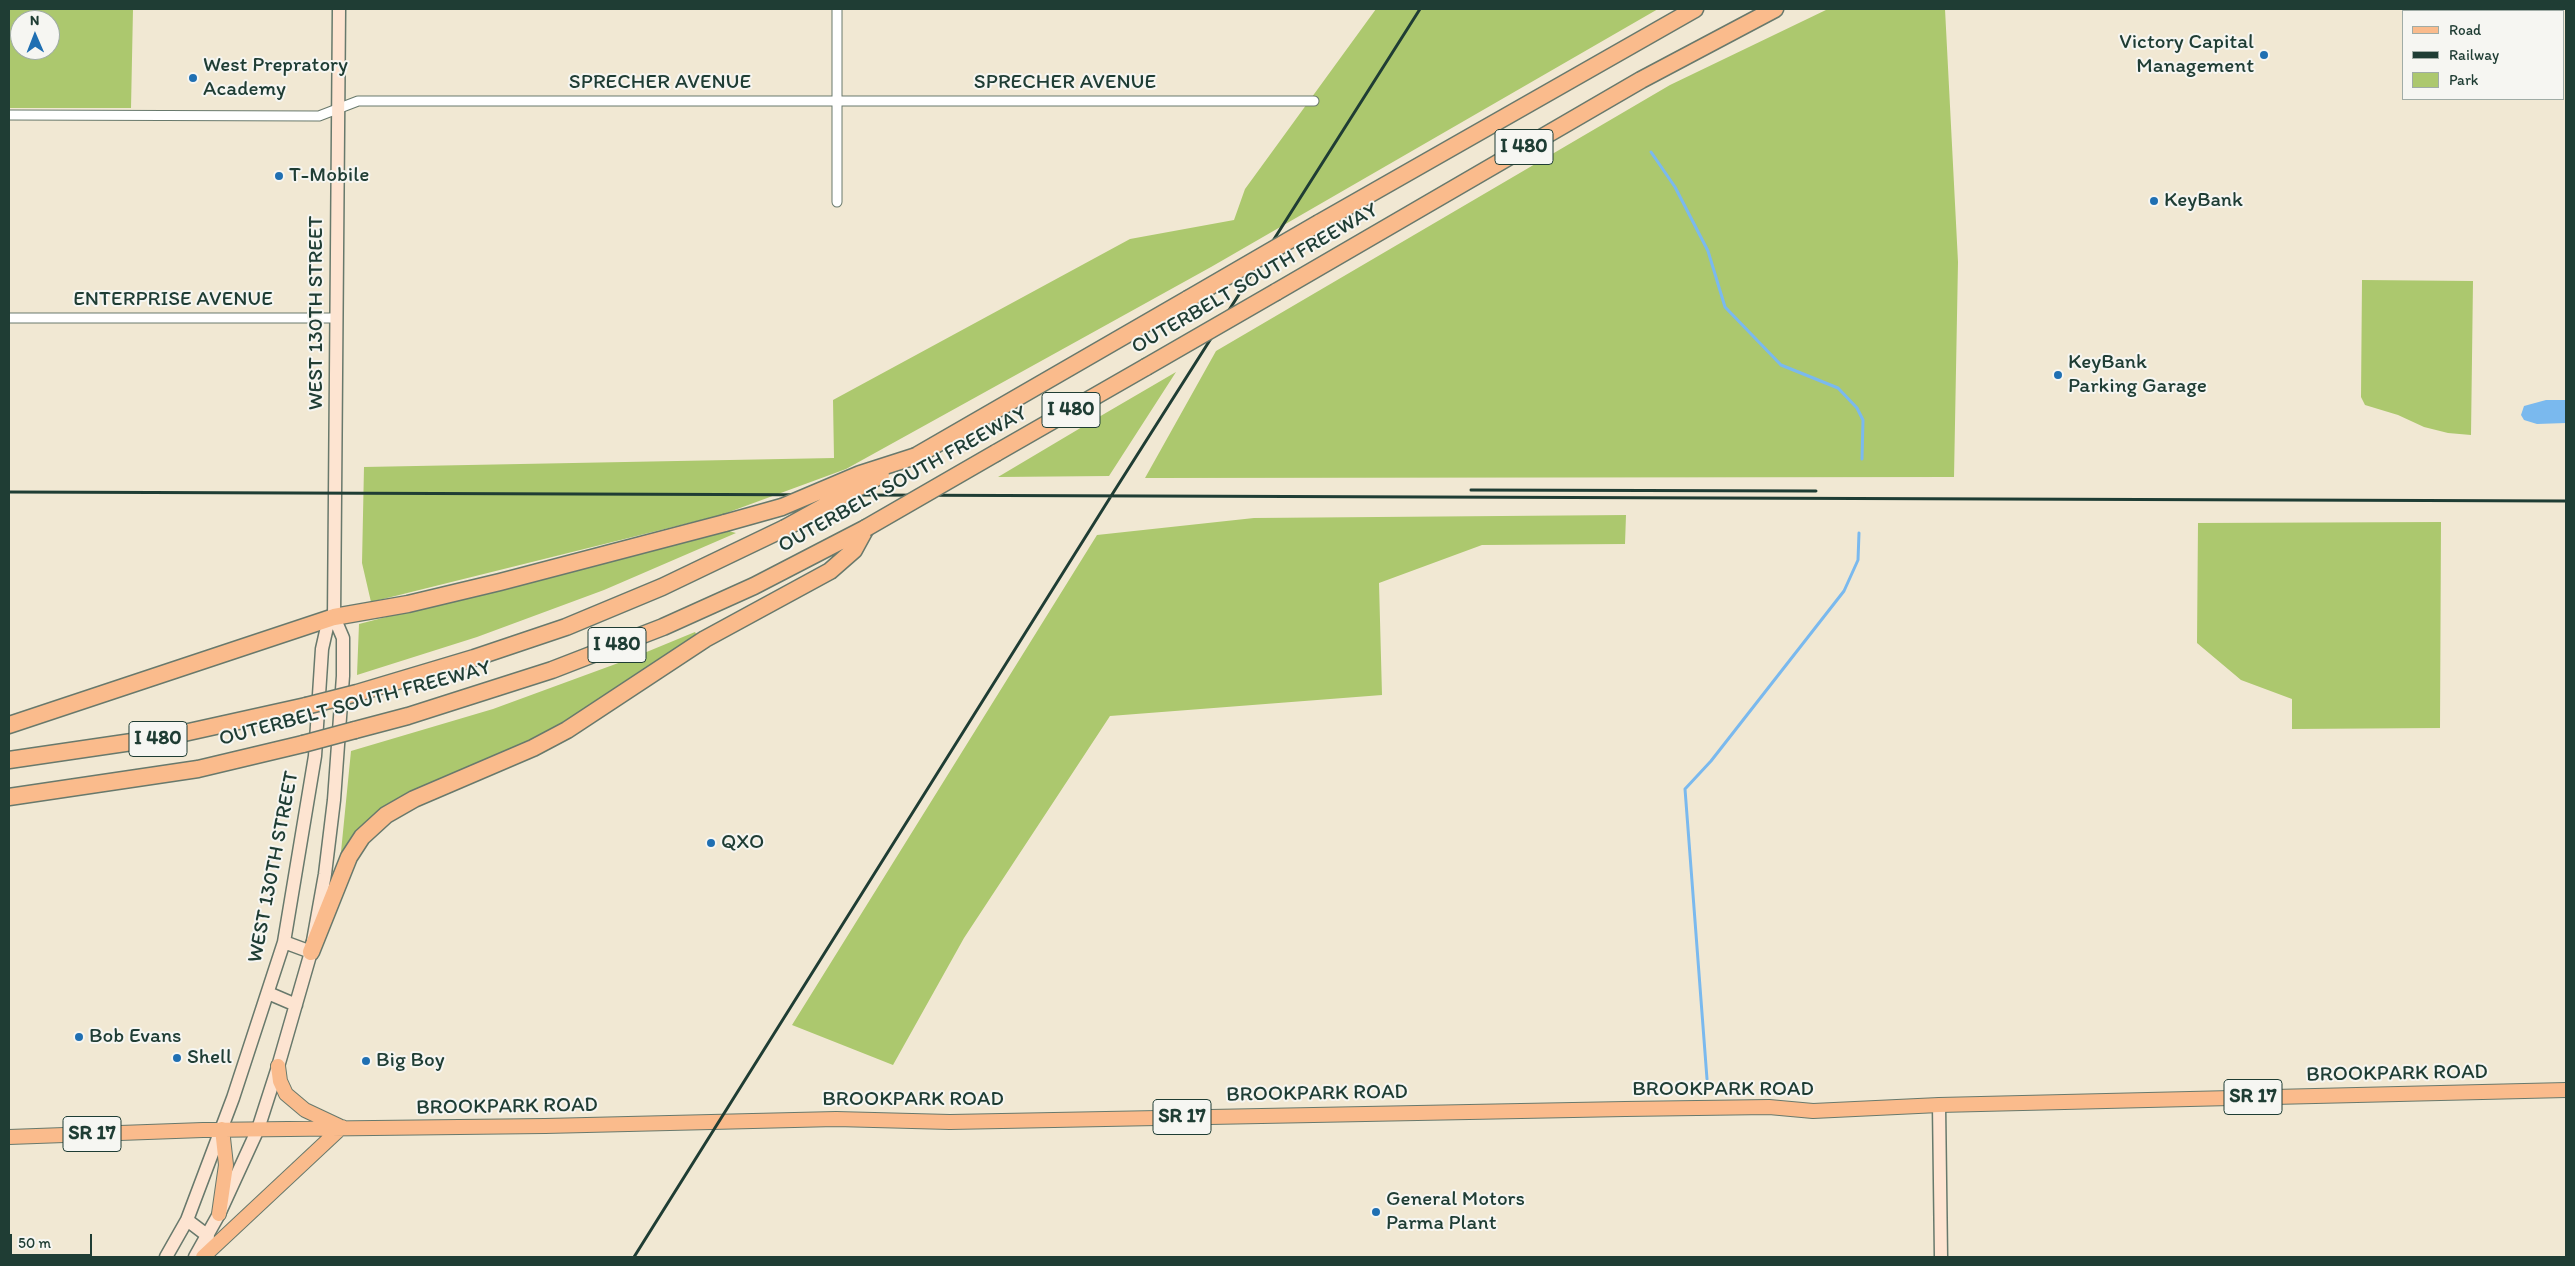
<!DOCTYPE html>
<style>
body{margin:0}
#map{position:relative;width:2575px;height:1266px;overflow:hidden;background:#f1e8d3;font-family:Itim,sans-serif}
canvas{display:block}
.frame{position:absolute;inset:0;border:10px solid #1f3d34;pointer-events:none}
.legend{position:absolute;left:2402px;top:10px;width:162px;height:90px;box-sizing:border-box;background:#f6f6f2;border:1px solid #a0aca6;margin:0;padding:6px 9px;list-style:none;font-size:15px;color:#1f3d34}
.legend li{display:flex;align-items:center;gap:10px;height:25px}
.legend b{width:25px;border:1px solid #a0aca6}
.north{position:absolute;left:10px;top:10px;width:50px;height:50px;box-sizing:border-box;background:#f6f6f2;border:1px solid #a0aca6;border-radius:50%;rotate:359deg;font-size:14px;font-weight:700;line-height:20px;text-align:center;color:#1f3d34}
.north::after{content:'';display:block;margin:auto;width:18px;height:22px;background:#1f6fb2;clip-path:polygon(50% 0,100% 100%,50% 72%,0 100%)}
.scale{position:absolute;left:10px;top:1234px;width:82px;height:22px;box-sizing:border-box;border:2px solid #1f3d34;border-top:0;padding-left:6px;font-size:15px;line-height:18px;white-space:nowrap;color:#1f3d34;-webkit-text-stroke:4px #f6f6f2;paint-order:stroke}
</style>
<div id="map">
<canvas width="2575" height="1266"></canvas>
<div class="frame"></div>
<ul class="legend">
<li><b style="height:6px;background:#fabb8c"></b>Road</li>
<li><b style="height:6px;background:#1f3d34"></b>Railway</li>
<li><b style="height:14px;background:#acc86e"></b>Park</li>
</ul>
<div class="north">N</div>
<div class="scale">50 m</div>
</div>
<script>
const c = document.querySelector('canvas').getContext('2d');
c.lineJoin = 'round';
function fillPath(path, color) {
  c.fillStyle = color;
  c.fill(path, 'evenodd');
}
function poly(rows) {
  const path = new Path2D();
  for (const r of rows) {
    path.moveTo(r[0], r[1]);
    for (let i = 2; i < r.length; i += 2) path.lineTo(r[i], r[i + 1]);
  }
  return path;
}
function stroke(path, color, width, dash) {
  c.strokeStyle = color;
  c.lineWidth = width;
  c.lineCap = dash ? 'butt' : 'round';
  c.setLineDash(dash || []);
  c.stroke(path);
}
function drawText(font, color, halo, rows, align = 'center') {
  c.font = font + ' Itim,sans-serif';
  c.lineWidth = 4;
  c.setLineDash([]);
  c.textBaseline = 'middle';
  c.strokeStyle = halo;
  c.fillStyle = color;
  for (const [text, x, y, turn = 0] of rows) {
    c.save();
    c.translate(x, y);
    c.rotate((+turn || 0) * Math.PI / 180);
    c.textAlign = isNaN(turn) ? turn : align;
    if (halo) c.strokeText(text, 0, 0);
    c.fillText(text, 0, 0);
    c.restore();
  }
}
fillPath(poly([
 [9,9,133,9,131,108,9,108],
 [20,20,50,20,50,50,20,50],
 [1376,9,1658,9,1211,267,846,469,721,515,371,602,362,563,364,467,834,458,833,400,1130,239,1234,220,1245,189],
 [1828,9,1945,9,1958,262,1954,477,1145,478,1216,351,1670,85],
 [2362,280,2473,281,2471,435,2448,433,2424,427,2398,415,2365,405,2361,397],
 [1176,372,1109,476,998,477,1104,414],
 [1626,515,1625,544,1482,545,1379,583,1382,695,1110,716,964,938,893,1065,792,1025,1097,535,1254,518],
 [2441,522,2440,728,2292,729,2292,699,2241,680,2197,643,2198,523],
 [725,530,736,533,604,590,477,637,357,675,359,624],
 [695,632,698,637,590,708,534,740,404,798,340,862,351,751,493,709,632,658]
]), '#acc86e');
fillPath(poly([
 [2546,400,2566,400,2566,423,2537,424,2524,420,2521,415,2524,406]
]), '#7ab9ee');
stroke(poly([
 [1651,152,1675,187,1708,251,1725,307,1781,365,1838,388,1857,408,1863,420,1862,459],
 [1707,1079,1685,789,1711,761,1844,591,1858,560,1859,533]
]), '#7ab9ee', 3);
const minor = poly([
 [837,9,837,202],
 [9,115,319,116,358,101,1314,101],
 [9,318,337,318]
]);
const secondary = poly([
 [284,942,311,952],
 [268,993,296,1005],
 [1939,1105,1941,1257],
 [187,1220,208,1236],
 [166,1257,187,1220,233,1098,284,942,315,756,322,649,327,627,334,617],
 [195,1257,219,1214,258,1129,277,1070,311,952,325,874,334,800,343,676,343,638,334,617,339,9]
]);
const primary = poly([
 [278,1066,280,1081,286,1094,305,1110,339,1126],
 [9,1137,203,1130,545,1126,836,1119,950,1122,1625,1109,1769,1107,1813,1111,1939,1105,2566,1090],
 [219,1214,226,1165,222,1129],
 [203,1257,342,1127]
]);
const motorway = poly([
 [1319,223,1695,9],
 [1276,292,1641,80,1775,9],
 [996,453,1146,367],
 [916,456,1188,299],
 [357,693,474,658,566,627,662,587,785,528],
 [9,725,334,617,408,604,500,582,725,523],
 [355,730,408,716,552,670,663,627,754,586,866,528],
 [9,760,166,737,306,706],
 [9,797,198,769,303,744],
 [311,952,349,857,362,837,386,815,414,799,533,748,567,730,705,639,830,571,854,550,866,528]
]);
stroke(minor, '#68796c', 11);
stroke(secondary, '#68796c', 15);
stroke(primary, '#68796c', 16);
stroke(motorway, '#68796c', 19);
stroke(minor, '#fff', 9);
stroke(secondary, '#fde4d1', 12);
stroke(primary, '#fabb8c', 14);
stroke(motorway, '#fabb8c', 16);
stroke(poly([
 [1471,490,1816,491],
 [9,492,2566,501],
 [634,1257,1113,493,1420,9]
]), '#1f3d34', 3);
const motorwayBridge = poly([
 [1188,299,1319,223],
 [1146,367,1276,292],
 [725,523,782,507,860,474,916,456],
 [785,528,881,475],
 [866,528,996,453],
 [306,706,357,693],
 [303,744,355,730]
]);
stroke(motorwayBridge, '#68796c', 19, []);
stroke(motorwayBridge, '#fabb8c', 16);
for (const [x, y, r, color] of [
 [2264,55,5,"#1f6fb2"],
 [193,78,5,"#1f6fb2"],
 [279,176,5,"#1f6fb2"],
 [2154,201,5,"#1f6fb2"],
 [2058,375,5,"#1f6fb2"],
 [711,843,5,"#1f6fb2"],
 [79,1037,5,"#1f6fb2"],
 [177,1058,5,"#1f6fb2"],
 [366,1061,5,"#1f6fb2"],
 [1376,1212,5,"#1f6fb2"]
]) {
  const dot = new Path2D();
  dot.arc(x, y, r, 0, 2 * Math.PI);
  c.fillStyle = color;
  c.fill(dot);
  stroke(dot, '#f6f6f2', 2);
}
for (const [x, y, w] of [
 [1524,147,58],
 [1071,410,58],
 [617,645,58],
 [158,739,58],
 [2253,1097,58],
 [1182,1117,58],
 [92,1134,58]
]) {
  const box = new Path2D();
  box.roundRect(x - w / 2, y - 17.5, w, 35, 4);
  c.fillStyle = '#f6f6f2';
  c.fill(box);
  stroke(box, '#1f3d34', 1);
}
drawText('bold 20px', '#1f3d34', null, [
 ["I 480",1524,147],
 ["I 480",1071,410],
 ["I 480",617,645],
 ["I 480",158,739],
 ["SR 17",2253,1097],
 ["SR 17",1182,1117],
 ["SR 17",92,1134]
]);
drawText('21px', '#1f3d34', '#f6f6f2', [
 ["Victory Capital",2254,43,"right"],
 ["Management",2254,67,"right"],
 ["West Prepratory",203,66],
 ["Academy",203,90],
 ["T-Mobile",289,176],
 ["KeyBank",2164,201],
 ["KeyBank",2068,363],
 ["Parking Garage",2068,387],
 ["QXO",721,843],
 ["Bob Evans",89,1037],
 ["Shell",187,1058],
 ["Big Boy",376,1061],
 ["General Motors",1386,1200],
 ["Parma Plant",1386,1224]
], 'left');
drawText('21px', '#1f3d34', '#f6f6f2', [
 ["SPRECHER AVENUE",660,83],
 ["SPRECHER AVENUE",1065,83],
 ["OUTERBELT SOUTH FREEWAY",1255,279,-30],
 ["ENTERPRISE AVENUE",173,300],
 ["WEST 130TH STREET",317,313,-90],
 ["OUTERBELT SOUTH FREEWAY",903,480,-29],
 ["OUTERBELT SOUTH FREEWAY",355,704,-15],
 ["WEST 130TH STREET",274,867,-79],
 ["BROOKPARK ROAD",2397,1074,-1],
 ["BROOKPARK ROAD",1723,1090],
 ["BROOKPARK ROAD",1317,1094,-1],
 ["BROOKPARK ROAD",913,1100],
 ["BROOKPARK ROAD",507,1107,-1]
]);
</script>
